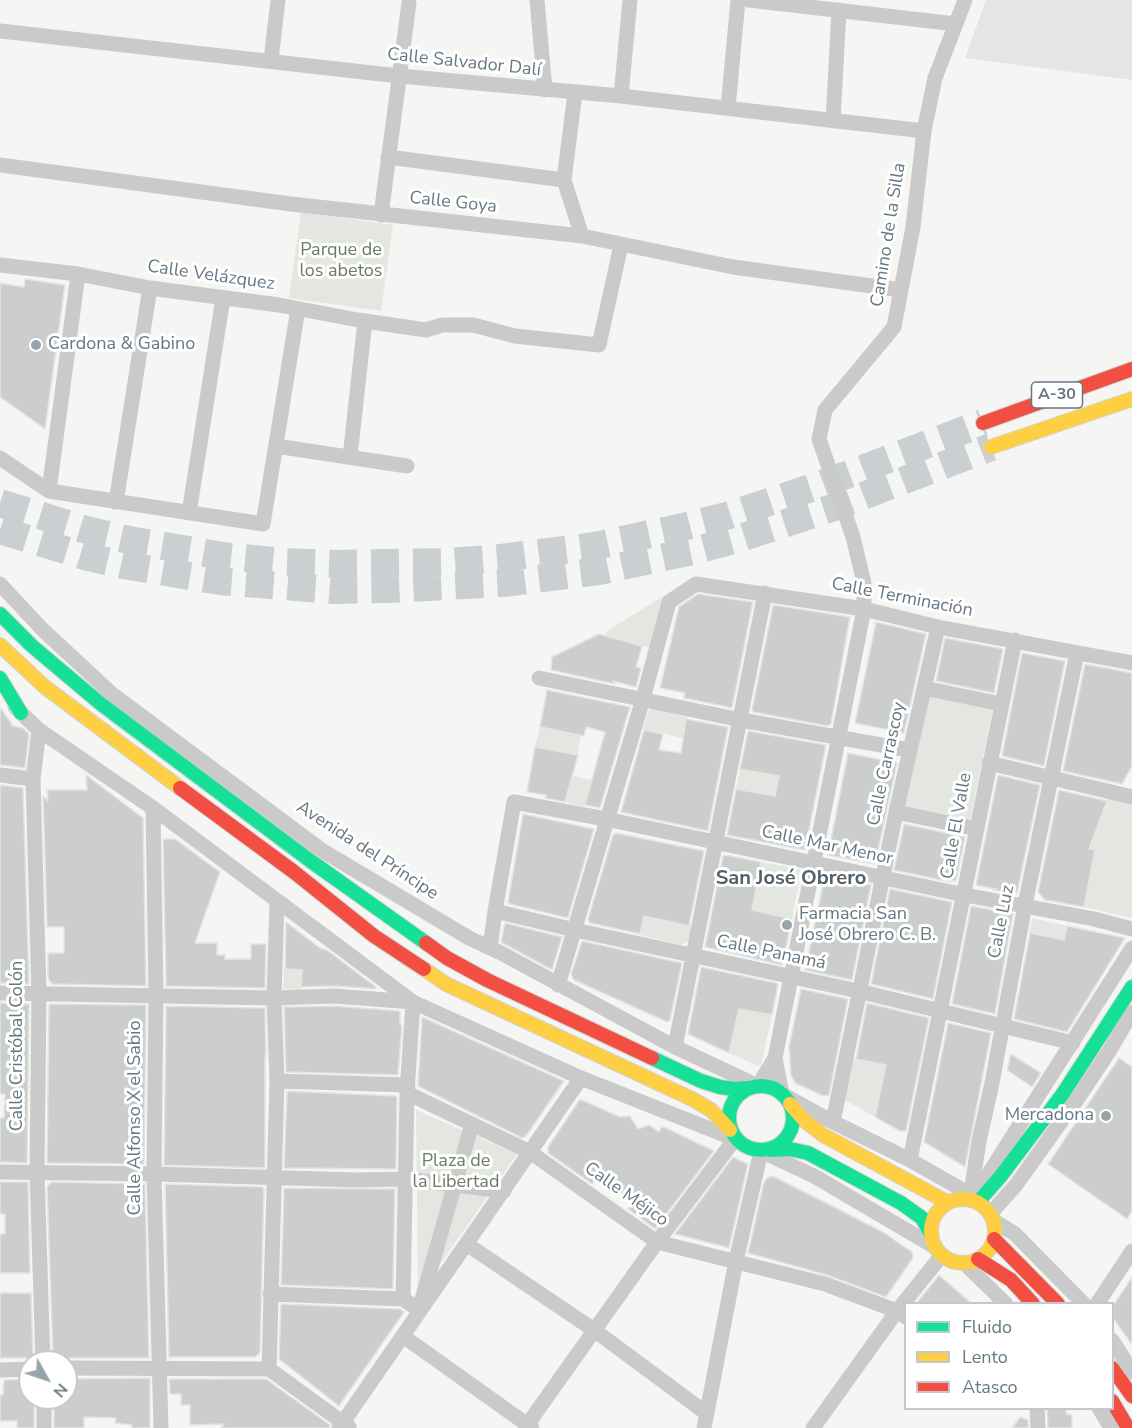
<!DOCTYPE html>
<meta charset="utf-8">
<style>
body{margin:0}
#map{position:relative;width:1132px;height:1428px;overflow:hidden;background:#f5f5f4;font-family:"Nunito Sans",sans-serif}
canvas{display:block}
.legend{position:absolute;left:904px;top:1302px;width:210px;height:108px;box-sizing:border-box;background:#fff;border:2px solid #c1c9ce;margin:0;padding:8px 10px;list-style:none;font-size:18px;color:#657884}
.legend li{display:flex;align-items:center;gap:12px;height:30px}
.legend b{width:30px;border:2px solid #c1c9ce}
.north{position:absolute;left:18px;top:1350px;width:60px;height:60px;box-sizing:border-box;background:#fff;border:2px solid #c1c9ce;border-radius:50%;rotate:130deg;font-size:16px;font-weight:700;line-height:24px;text-align:center;color:#657884}
.north::after{content:'';display:block;margin:auto;width:21px;height:27px;background:#97a4ab;clip-path:polygon(50% 0,100% 100%,50% 72%,0 100%)}
</style>
<div id="map">
<canvas width="1132" height="1428"></canvas>
<ul class="legend">
<li><b style="height:8px;background:#16e098"></b>Fluido</li>
<li><b style="height:8px;background:#ffcf43"></b>Lento</li>
<li><b style="height:8px;background:#f24e42"></b>Atasco</li>
</ul>
<div class="north">N</div>
</div>
<script>
const c = document.querySelector('canvas').getContext('2d');
c.lineJoin = 'round';
function fillPath(path, color) {
  c.fillStyle = color;
  c.fill(path, 'evenodd');
}
function poly(rows) {
  const path = new Path2D();
  for (const r of rows) {
    if (r.length === 3) {
      path.moveTo(r[0] + r[2], r[1]);
      path.arc(r[0], r[1], r[2], 0, 2 * Math.PI);
      continue;
    }
    path.moveTo(r[0], r[1]);
    for (let i = 2; i < r.length; i += 2) path.lineTo(r[i], r[i + 1]);
  }
  return path;
}
function stroke(path, color, width, dash) {
  c.strokeStyle = color;
  c.lineWidth = width;
  c.lineCap = dash ? 'butt' : 'round';
  c.setLineDash(dash || []);
  c.stroke(path);
}
function drawText(font, color, halo, rows, align = 'center') {
  c.font = font + ' "Nunito Sans",sans-serif';
  c.lineWidth = 6;
  c.setLineDash([]);
  c.textBaseline = 'middle';
  c.strokeStyle = halo;
  c.fillStyle = color;
  for (const [text, x, y, turn = 0] of rows) {
    c.save();
    c.translate(x, y);
    c.rotate((+turn || 0) * Math.PI / 180);
    c.textAlign = isNaN(turn) ? turn : align;
    if (halo) c.strokeText(text, 0, 0);
    c.fillText(text, 0, 0);
    c.restore();
  }
}
fillPath(poly([
 [986,0,1132,0,1132,80,965,58]
]), '#e4e5e5');
fillPath(poly([
 [301,212,393,225,381,311,289,298],
 [662,597,649,648,605,636,607,631],
 [927,695,993,708,970,821,903,806],
 [650,707,687,717,683,738,643,729],
 [540,727,581,735,577,755,535,747],
 [740,769,779,776,775,797,736,789],
 [572,776,592,780,584,807,565,802],
 [1108,798,1132,802,1132,918,1084,907,1095,850,1090,849],
 [761,862,799,869,801,872,792,919,752,910],
 [644,916,692,926,689,940,682,945,640,935],
 [1032,918,1067,926,1064,940,1029,933],
 [300,932,302,933,301,990,283,989,284,969,300,969],
 [739,1009,772,1015,761,1065,758,1066,729,1053],
 [851,1058,886,1065,875,1117,843,1099],
 [416,1110,517,1154,418,1296]
]), '#e4e7e1');
const building = poly([
 [25,279,65,285,45,429,0,397,0,283,24,287,25,279],
 [698,594,753,602,732,708,684,698,685,693,660,688,679,607,698,594],
 [773,605,850,617,831,724,828,726,753,712,752,710,773,605],
 [876,622,926,634,904,733,855,723,876,622],
 [599,634,642,646,636,667,641,668,636,687,613,681,615,684,551,670,552,657,599,634],
 [945,638,1003,649,994,693,936,681,945,638],
 [1022,653,1065,661,1044,766,1002,756,1022,653],
 [1085,664,1132,673,1132,766,1122,784,1063,771,1085,664],
 [547,690,630,707,600,808,585,805,605,732,586,727,584,736,540,727,547,690],
 [0,707,13,726,23,728,29,734,25,768,0,765,0,707],
 [686,719,728,727,708,831,621,812,644,730,663,734,659,750,681,753,686,719],
 [748,731,826,745,805,850,727,835,736,789,775,796,779,776,740,769,748,731],
 [535,747,578,755,565,802,545,798,546,795,527,792,535,747],
 [848,753,897,763,875,864,828,855,848,753],
 [86,775,143,818,146,986,52,984,48,978,48,953,64,953,64,927,47,927,43,796,48,801,47,790,87,790,86,775],
 [998,775,1040,785,1017,893,993,890,996,889,976,885,998,775],
 [0,785,23,788,29,984,0,983,0,785],
 [1059,790,1107,801,1089,849,1095,850,1084,907,1045,900,1038,892,1059,790],
 [523,814,594,829,568,918,510,904,508,902,523,814],
 [904,824,965,837,956,881,950,880,950,882,894,870,904,824],
 [616,833,704,851,689,926,644,916,640,934,590,923,588,919,613,835,616,833],
 [163,839,175,839,220,872,195,943,217,943,217,955,225,955,225,959,251,959,251,944,266,944,265,988,166,986,163,839],
 [725,855,761,862,752,910,792,919,782,965,705,947,723,856,725,855],
 [825,875,871,885,852,980,805,970,825,875],
 [890,889,952,902,933,999,871,984,890,889],
 [971,906,1013,914,995,1014,952,1004,971,906],
 [286,922,320,948,327,950,376,987,375,989,335,986,301,987,302,970,285,969,286,922],
 [505,923,562,937,552,970,501,942,505,923],
 [1067,926,1125,938,1067,1032,1014,1019,1030,933,1064,940,1067,926],
 [582,941,682,963,670,1020,667,1022,574,980,571,974,582,941],
 [701,967,776,983,778,985,772,1015,739,1009,729,1053,688,1034,701,967],
 [801,989,848,999,829,1095,823,1096,795,1083,791,1075,789,1047,801,989],
 [0,1003,29,1004,27,1163,0,1162,0,1118,4,1118,5,1094,0,1094,0,1003],
 [867,1003,929,1018,906,1131,900,1131,875,1117,886,1065,856,1059,867,1003],
 [50,1004,146,1005,144,1164,47,1163,49,1005,50,1004],
 [166,1006,265,1008,266,1057,265,1055,265,1168,164,1165,166,1006],
 [335,1006,400,1011,400,1025,402,1025,398,1075,286,1072,284,1007,335,1006],
 [422,1017,564,1081,526,1136,522,1138,418,1086,422,1017],
 [948,1023,991,1033,965,1167,924,1142,948,1023],
 [1011,1054,1041,1073,1032,1087,1007,1070,1011,1054],
 [1119,1058,1132,1067,1132,1211,1127,1219,1048,1164,1119,1058],
 [287,1091,397,1096,396,1169,284,1168,287,1091],
 [580,1099,620,1117,630,1116,638,1129,649,1125,659,1132,662,1126,714,1151,655,1229,628,1209,633,1202,598,1177,592,1184,548,1153,548,1147,580,1099],
 [733,1157,748,1164,729,1248,675,1234,733,1157],
 [773,1176,883,1232,912,1252,913,1258,886,1297,827,1275,748,1253,764,1182,767,1178,773,1176],
 [0,1182,28,1182,30,1273,0,1273,0,1234,5,1234,5,1214,0,1214,0,1182],
 [52,1182,145,1184,149,1358,53,1358,47,1187,52,1182],
 [165,1184,262,1187,264,1189,260,1353,255,1357,169,1357,165,1184],
 [284,1188,395,1189,393,1289,281,1285,284,1188],
 [939,1275,972,1304,916,1304,939,1275],
 [1132,1277,1132,1345,1113,1318,1113,1306,1132,1277],
 [0,1293,31,1293,33,1355,30,1358,0,1358,0,1293],
 [281,1304,400,1309,404,1312,339,1406,279,1359,281,1304],
 [150,1378,150,1428,132,1428,132,1425,115,1423,116,1418,84,1417,84,1428,54,1428,54,1398,66,1398,66,1379,150,1378],
 [30,1379,30,1398,34,1398,34,1428,17,1428,17,1421,0,1421,0,1395,3,1395,4,1380,30,1379],
 [169,1379,266,1379,330,1425,329,1428,221,1428,224,1424,190,1425,190,1405,181,1405,181,1394,170,1394,169,1379],
 [1047,1408,1066,1408,1066,1414,1072,1415,1072,1428,1048,1428,1047,1408],
 [1020,1417,1028,1420,1028,1428,1012,1428,1020,1417]
]);
fillPath(building, '#cccece');
stroke(building, '#e4e4e4', 1.5);
stroke(poly([
 [0,503,90,531,129,540,223,556,284,562,335,564,448,562,501,558,595,546,687,526,730,515,820,485,983,423],
 [0,530,84,556,123,565,220,581,334,590,392,589,504,583,599,571,693,551,737,539,829,509,991,447]
]), '#cad0d2', 28, [28, 14]);
const fast = poly([
 [0,614,32,646,101,704,312,862,426,943],
 [0,678,21,713],
 [652,1058,701,1081,720,1087,734,1089,749,1088],
 [761,1118,32],
 [770,1150,790,1149,808,1153,901,1203,922,1218,931,1234],
 [978,1202,1000,1177,1062,1095,1132,987]
]);
const slow = poly([
 [991,447,1132,399],
 [0,645,45,687,180,788],
 [424,969,446,984,692,1099,711,1110,730,1130],
 [790,1104,804,1120,823,1135,947,1202],
 [963,1231,32]
]);
const jam = poly([
 [983,423,1132,369],
 [180,788,294,872,374,936,424,969],
 [426,943,447,958,487,980,652,1058],
 [994,1239,1058,1304],
 [978,1259,1011,1280,1033,1304],
 [1112,1368,1132,1396],
 [1112,1401,1128,1428]
]);
stroke(fast, '#d2d3d4', 16);
stroke(slow, '#d2d3d4', 16);
stroke(jam, '#d2d3d4', 16);
stroke(poly([
 [537,0,545,90],
 [749,0,956,24],
 [0,31,399,76,621,96,924,131],
 [271,60,278,0],
 [575,93,564,180,582,236],
 [621,96,630,0],
 [728,108,738,0],
 [833,121,839,10],
 [388,157,564,180],
 [0,165,291,204,582,236,733,267,901,290],
 [381,215,409,3],
 [0,265,78,274,150,288,279,305,358,320,426,330,442,325,473,325,515,336,599,345,621,245],
 [276,446,407,466],
 [350,457,365,321],
 [0,458,49,491,263,524,298,309],
 [49,491,78,274],
 [116,502,150,288],
 [189,513,223,298],
 [0,584,43,630,112,694,323,851,469,938,499,952,675,1047,758,1086,775,1058,864,609,864,583,853,537,819,439,825,410,894,327,913,227,924,131,935,78,965,0],
 [539,678,741,720,909,750],
 [924,688,1001,704],
 [15,707,39,730,153,808,413,1002,581,1078,735,1139,657,1242,525,1428],
 [39,730,33,779,39,994,37,1173,43,1362],
 [989,763,1132,797],
 [0,775,33,779],
 [153,808,156,995,154,1174,161,1428],
 [896,812,977,829],
 [495,911,575,930,858,991,1073,1043],
 [490,948,495,911,514,802,606,819,965,895,1094,919,1132,929],
 [558,985,643,699,669,602,696,584,864,609,938,627,1132,663],
 [0,993,274,998,335,996,413,1002,407,1093,403,1299,419,1310,472,1124],
 [675,1047,765,593],
 [775,1058,782,1094,833,1122,910,1160,961,1189,969,1199],
 [277,1081,408,1085],
 [407,1093,530,1152,657,1242,825,1284,897,1311,906,1317],
 [833,1122,896,812,938,627],
 [910,1160,1015,640],
 [0,1172,154,1174,357,1180,406,1179,504,1191],
 [979,1189,1132,948],
 [970,1199,979,1141,992,1083,1025,905,1077,653],
 [990,1214,1016,1185,1076,1101,1110,1050,1132,1012],
 [994,1221,1015,1234,1084,1304],
 [468,1245,594,1330,706,1413],
 [964,1263,1006,1304],
 [270,1294,403,1299],
 [1097,1304,1132,1251],
 [403,1336,532,1428],
 [1112,1340,1132,1372],
 [66,1368,269,1369],
 [269,1369,277,1081,274,998,277,901],
 [269,1369,349,1427],
 [0,1370,30,1369],
 [44,1398,44,1428],
 [1037,1408,1038,1428],
 [1099,1408,1111,1428],
 [339,1428,581,1078],
 [704,1428,736,1261,761,1151,814,1176,935,1247],
 [813,1428,897,1311,942,1255]
]), '#cacacb', 15);
stroke(fast, '#16e098', 14);
stroke(slow, '#ffcf43', 14);
stroke(jam, '#f24e42', 14);
for (const [x, y, r, color] of [
 [36,345,6,"#97a4ab"],
 [787,925,6,"#97a4ab"],
 [1106,1116,6,"#97a4ab"]
]) {
  const dot = new Path2D();
  dot.arc(x, y, r, 0, 2 * Math.PI);
  c.fillStyle = color;
  c.fill(dot);
  stroke(dot, '#fff', 2);
}
for (const [x, y, w] of [
 [1057,395,51]
]) {
  const box = new Path2D();
  box.roundRect(x - w / 2, y - 13, w, 26, 4.5);
  c.fillStyle = '#fff';
  c.fill(box);
  stroke(box, '#657884', 1.5);
}
drawText('bold 16px', '#657884', null, [
 ["A-30",1057,395]
]);
drawText('18px', '#657884', '#fff', [
 ["Calle Salvador Dalí",464,63,6],
 ["Calle Goya",453,203,6],
 ["Camino de la Silla",889,235,-81],
 ["Calle Velázquez",211,276,8],
 ["Calle Terminación",902,598,11],
 ["Calle Carrascoy",887,764,-78],
 ["Calle El Valle",957,826,-80],
 ["Calle Mar Menor",827,846,12],
 ["Avenida del Príncipe",367,851,33],
 ["Calle Luz",1002,922,-79],
 ["Calle Panamá",771,953,12],
 ["Calle Cristóbal Colón",18,1046,-90],
 ["Calle Alfonso X el Sabio",136,1118,-90],
 ["Calle Méjico",626,1195,35]
]);
drawText('18px', '#697b64', '#fff', [
 ["Parque de",341,251],
 ["los abetos",341,272],
 ["Plaza de",456,1162],
 ["la Libertad",456,1183]
]);
drawText('18px', '#657884', '#fff', [
 ["Cardona & Gabino",48,345],
 ["Farmacia San",799,915],
 ["José Obrero C. B.",799,936],
 ["Mercadona",1094,1116,"right"]
], 'left');
drawText('bold 20px', '#536069', '#fff', [
 ["San José Obrero",791,879]
]);
</script>
